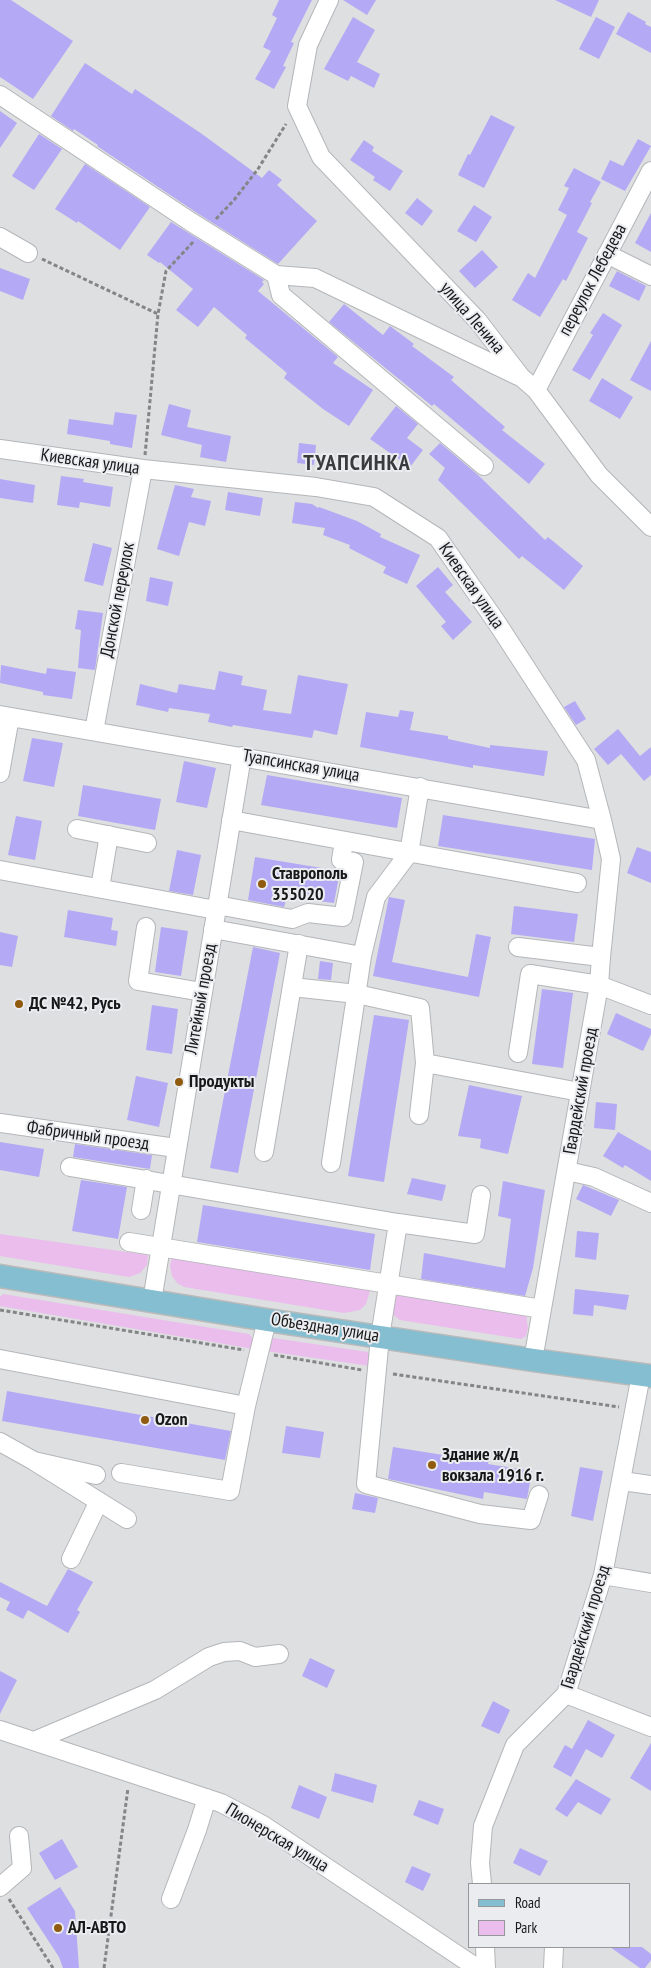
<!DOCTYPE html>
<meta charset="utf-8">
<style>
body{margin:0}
#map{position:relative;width:651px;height:1968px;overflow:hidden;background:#dddfe1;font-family:"PT Sans Narrow",sans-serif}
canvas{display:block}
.legend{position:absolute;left:468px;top:1883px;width:162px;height:65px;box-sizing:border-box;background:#eaecef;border:1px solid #969799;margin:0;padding:6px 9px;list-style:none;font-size:15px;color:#181819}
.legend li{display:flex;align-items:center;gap:10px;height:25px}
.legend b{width:25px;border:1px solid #969799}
</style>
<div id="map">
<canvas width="651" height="1968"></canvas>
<ul class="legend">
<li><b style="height:6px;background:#85bed0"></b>Road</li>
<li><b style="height:14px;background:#eabded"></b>Park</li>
</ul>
</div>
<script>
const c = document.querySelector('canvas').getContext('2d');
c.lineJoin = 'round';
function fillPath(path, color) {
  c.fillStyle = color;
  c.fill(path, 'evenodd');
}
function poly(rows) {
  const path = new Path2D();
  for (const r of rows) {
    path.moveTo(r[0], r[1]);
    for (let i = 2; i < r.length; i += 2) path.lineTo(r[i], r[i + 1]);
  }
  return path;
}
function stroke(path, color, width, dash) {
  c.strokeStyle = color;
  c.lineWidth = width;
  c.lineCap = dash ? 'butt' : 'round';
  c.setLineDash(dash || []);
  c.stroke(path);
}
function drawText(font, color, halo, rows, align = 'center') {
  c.font = font + ' "PT Sans Narrow",sans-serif';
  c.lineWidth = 4;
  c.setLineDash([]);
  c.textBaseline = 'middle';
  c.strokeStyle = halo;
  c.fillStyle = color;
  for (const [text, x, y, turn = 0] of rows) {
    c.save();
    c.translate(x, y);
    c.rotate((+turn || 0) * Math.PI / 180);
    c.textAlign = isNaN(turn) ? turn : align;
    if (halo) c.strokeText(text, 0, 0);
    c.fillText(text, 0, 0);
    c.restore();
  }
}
fillPath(poly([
 [0,1234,148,1255,147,1265,140,1273,129,1277,0,1256],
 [172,1257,368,1288,370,1291,366,1304,360,1310,344,1313,184,1287,177,1283,172,1276,170,1266],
 [396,1292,526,1314,528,1328,526,1336,521,1339,400,1320,392,1314],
 [3,1294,249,1334,254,1340,254,1349,0,1306,0,1297],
 [273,1338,368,1352,371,1356,370,1366,266,1351,268,1341]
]), '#eabded');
fillPath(poly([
 [0,0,11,0,73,41,33,99,0,77],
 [279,0,312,0,291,42,294,43,283,66,286,67,274,89,255,79,271,51,263,47,277,18,272,15],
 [343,0,376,0,367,15],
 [555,0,599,0,591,17],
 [628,12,646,22,645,24,651,27,651,53,616,34],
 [353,17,375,30,357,62,380,74,374,88,351,76,348,81,324,69],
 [596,17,615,27,599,59,579,49],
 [85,63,132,94,135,89,202,134,262,178,269,170,282,180,277,185,317,221,278,264,197,213,97,146,98,145,74,129,73,131,51,116],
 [0,111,17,123,0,148],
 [491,115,515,127,484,188,458,175,468,154,470,155],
 [39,134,62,149,34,190,12,176],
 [638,139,651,146,625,191,601,179,610,160,623,166],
 [364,140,374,147,372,151,403,171,390,191,373,180,375,177,350,160],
 [85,164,150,207,120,250,78,221,77,223,55,209],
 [574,168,601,182,590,202,592,203,577,232,588,238,566,281,563,279,540,317,512,300,528,273,535,278,567,215,558,210,569,188,564,186],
 [417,198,433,211,422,226,405,213],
 [474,205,492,217,476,242,457,231],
 [651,213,651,252,635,243],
 [171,222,264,280,262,282,264,284,258,291,338,357,333,363,373,390,349,426,323,409,284,378,287,373,245,338,247,335,214,307,198,327,176,310,193,289,160,262,159,263,147,255],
 [482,250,498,267,475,288,459,271],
 [0,268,30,279,23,300,0,291],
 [617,271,646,286,639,301,609,286],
 [344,304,383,335,390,326,414,344,412,346,454,377,451,380,505,427,502,430,545,464,529,484,434,404,432,406,329,322],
 [603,313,622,325,590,380,572,370,593,335,590,333],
 [651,341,651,391,630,380],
 [602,378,633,397,620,419,589,401],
 [169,404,191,410,187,427,231,436,226,462,200,457,202,445,161,435],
 [396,406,418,424,407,438,423,450,410,467,370,439],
 [115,412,137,415,132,448,110,444,110,441,67,434,69,419,113,425],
 [299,443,316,445,314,465,297,463],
 [440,443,478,475,545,540,548,537,583,566,564,590,522,556,519,559,438,480,445,468,429,454],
 [61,476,84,479,83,482,113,487,110,507,80,502,79,508,57,505],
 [0,479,35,485,33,503,0,498],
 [175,485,194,489,191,497,211,501,205,526,189,522,179,556,157,549],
 [228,492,263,498,260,516,225,510],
 [295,502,312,504,318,508,319,507,357,521,381,534,380,537,420,555,407,584,383,573,386,567,349,548,350,545,323,535,325,528,292,523],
 [93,543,112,548,103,586,84,581],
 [438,567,453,585,445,592,472,622,453,640,441,626,446,622,416,586],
 [150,577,173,582,168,606,146,601],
 [78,610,103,613,95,670,78,668,81,630,75,629],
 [1,665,46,674,47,668,76,672,72,699,43,695,43,692,0,683],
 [219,671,243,676,241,685,267,690,263,710,291,714,298,675,348,684,337,735,314,730,312,738,233,725,232,727,208,722,210,714,169,708,168,712,136,705,140,684,177,693,179,684,215,690],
 [575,701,586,719,576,725,564,707],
 [400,710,414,712,410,730,448,736,448,739,490,748,490,745,548,751,544,776,473,765,473,768,360,747,366,712,398,717],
 [618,729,640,756,651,747,651,775,644,781,621,754,608,765,594,749],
 [32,738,63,743,54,787,23,781],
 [184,761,216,768,207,808,176,802],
 [267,775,402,798,397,828,261,805],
 [83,785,161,799,155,830,78,816],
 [443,815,595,839,592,870,438,846],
 [16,816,42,821,35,860,8,855],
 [637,847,651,852,651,883,627,873],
 [177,850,201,855,193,895,169,891],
 [255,857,340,871,334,903,287,897,284,907,248,900],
 [389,897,405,900,392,962,468,977,476,934,491,937,479,997,373,976],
 [514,906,578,914,574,942,511,934],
 [68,910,113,918,111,930,118,931,116,946,64,937],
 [161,927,188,931,181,976,155,972],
 [0,932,18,936,12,967,0,965],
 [253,947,280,953,238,1173,210,1168],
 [320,961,333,963,331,980,318,979],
 [542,989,573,993,563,1068,532,1064],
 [152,1005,178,1009,172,1054,146,1050],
 [616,1013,651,1029,651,1034,643,1051,607,1034],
 [374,1015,409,1020,384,1182,348,1176],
 [136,1076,168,1083,159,1127,127,1120],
 [469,1085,522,1096,508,1154,480,1148,481,1139,458,1136],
 [596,1102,617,1104,615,1130,594,1128],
 [618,1132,651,1151,651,1181,625,1165,623,1168,603,1156],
 [0,1142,44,1149,39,1177,0,1170],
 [75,1144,152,1155,150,1169,73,1157],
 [412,1178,446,1185,442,1201,407,1194],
 [81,1180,127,1187,118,1239,72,1231],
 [503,1181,545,1190,533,1268,525,1296,421,1279,424,1253,505,1268,511,1219,498,1216],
 [583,1185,619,1200,611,1216,576,1199],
 [203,1205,375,1234,370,1270,197,1242],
 [577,1231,599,1233,596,1260,575,1257],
 [575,1289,629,1295,626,1310,594,1305,593,1316,573,1314],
 [7,1391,231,1431,225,1460,2,1421],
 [286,1426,324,1432,320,1458,282,1453],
 [393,1447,462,1458,464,1450,490,1454,488,1464,532,1471,527,1499,484,1492,483,1499,388,1479],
 [580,1467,603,1471,593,1521,571,1516],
 [355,1493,378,1498,375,1513,352,1509],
 [68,1569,93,1582,77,1610,80,1612,68,1633,28,1610,23,1619,6,1610,10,1602,0,1597,0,1582,47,1606],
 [310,1658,335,1670,327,1688,302,1676],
 [0,1671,17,1680,0,1714],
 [493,1701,510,1710,499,1734,481,1726],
 [588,1720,615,1735,602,1758,586,1749,571,1777,553,1767,565,1745,572,1749],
 [651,1743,651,1791,630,1778],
 [335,1773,377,1785,373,1803,331,1791],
 [576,1779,611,1799,601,1815,578,1802,567,1817,555,1809],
 [299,1785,327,1797,319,1819,291,1808],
 [419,1800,444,1809,438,1825,413,1815],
 [62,1839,78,1867,55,1880,39,1853],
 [520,1848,548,1861,540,1876,513,1863],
 [412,1866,431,1874,423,1891,405,1882],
 [60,1887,75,1911,79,1968,63,1968,59,1957,27,1908],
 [610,1947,642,1947,651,1954,651,1960,645,1968,640,1968]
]), '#b4a9f4');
const minor = poly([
 [329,0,308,45,297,106,321,157,478,321,521,377,536,390,599,475,651,527],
 [0,95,191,222,276,275,281,295,484,466],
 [0,237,28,253],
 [607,254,651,276],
 [276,275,315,278,518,376],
 [536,390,651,171],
 [0,449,143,469,316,487,374,497,438,538,497,623,586,760,602,820,611,859,601,957,599,985,533,1360],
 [0,715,602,820],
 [94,731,143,469],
 [0,773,10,717],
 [231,820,577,883],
 [77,829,147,843],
 [0,870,216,910],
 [100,888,109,835],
 [217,905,292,919,308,913,343,917,354,862,341,860,344,841],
 [146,927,138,981,202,992],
 [213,929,362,956,331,1163],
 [518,947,601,957],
 [362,956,376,897,409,853,420,787],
 [292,987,357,994,420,1008,425,1063,580,1092],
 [518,1053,530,974,599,985,651,1005],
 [419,1115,425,1063],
 [0,1123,176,1148],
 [264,1152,299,944],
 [70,1167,398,1223],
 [567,1171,594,1177,651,1203],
 [481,1195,475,1234,398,1223,380,1337,366,1484,480,1514,531,1520,539,1495],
 [141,1210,146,1179],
 [129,1242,542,1309],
 [152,1301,242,756],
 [0,1359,246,1406],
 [0,1442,34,1461,96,1475],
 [34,1461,127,1519],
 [121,1473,230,1491,246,1406,267,1320],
 [622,1481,651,1485],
 [71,1559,99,1501],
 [603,1575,651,1583],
 [566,1694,651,1727],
 [0,1730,221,1803,263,1825,477,1968],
 [34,1741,155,1690,209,1657,224,1652,240,1651,255,1657,279,1654],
 [482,1884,480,1863,483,1826,515,1745,566,1694,603,1575,641,1375],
 [0,1887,22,1868,19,1836],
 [171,1899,197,1830,207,1798],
 [485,1947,486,1968],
 [553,1968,554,1947]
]);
const major = poly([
 [0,1276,267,1320,533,1360,651,1376]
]);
stroke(minor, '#b4b6b9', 20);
stroke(major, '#bababa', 25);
stroke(poly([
 [216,219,234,200,258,169,286,124],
 [42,259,158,314],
 [145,455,158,314,166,271,194,241],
 [0,1310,244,1350],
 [274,1355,362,1370],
 [393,1374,619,1407],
 [9,1899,53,1968],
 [104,1968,128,1788]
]), '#838586', 3, [4, 2.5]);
stroke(minor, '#fff', 18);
stroke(major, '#85bed0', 22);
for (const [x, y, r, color] of [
 [262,884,5,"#905a0f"],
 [19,1004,5,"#905a0f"],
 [179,1082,5,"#905a0f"],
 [145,1420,5,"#905a0f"],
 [432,1465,5,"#905a0f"],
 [58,1928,5,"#905a0f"]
]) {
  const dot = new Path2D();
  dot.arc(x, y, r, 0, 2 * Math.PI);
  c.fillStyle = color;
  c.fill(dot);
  stroke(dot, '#eaecef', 2);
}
drawText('18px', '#181819', '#eaecef', [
 ["переулок Лебедева",593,280,-62],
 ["улица Ленина",472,318,49],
 ["Киевская улица",90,462,8],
 ["Киевская улица",471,586,55],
 ["Донской переулок",118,600,-79],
 ["Туапсинская улица",301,766,10],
 ["Литейный проезд",201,999,-80],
 ["Гвардейский проезд",581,1091,-80],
 ["Фабричный проезд",88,1136,8],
 ["Объездная улица",325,1328,9],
 ["Гвардейский проезд",586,1627,-73],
 ["Пионерская улица",277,1838,31]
]);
drawText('bold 18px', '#181819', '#eaecef', [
 ["Ставрополь",272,874],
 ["355020",272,895],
 ["ДС №42, Русь",29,1004],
 ["Продукты",189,1082],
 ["Ozon",155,1420],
 ["Здание ж/д",442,1455],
 ["вокзала 1916 г.",442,1476],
 ["АЛ-АВТО",68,1928]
], 'left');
c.letterSpacing = '1px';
drawText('bold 22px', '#383a3c', '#eaecef', [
 ["ТУАПСИНКА",357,464]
]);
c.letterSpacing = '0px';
</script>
